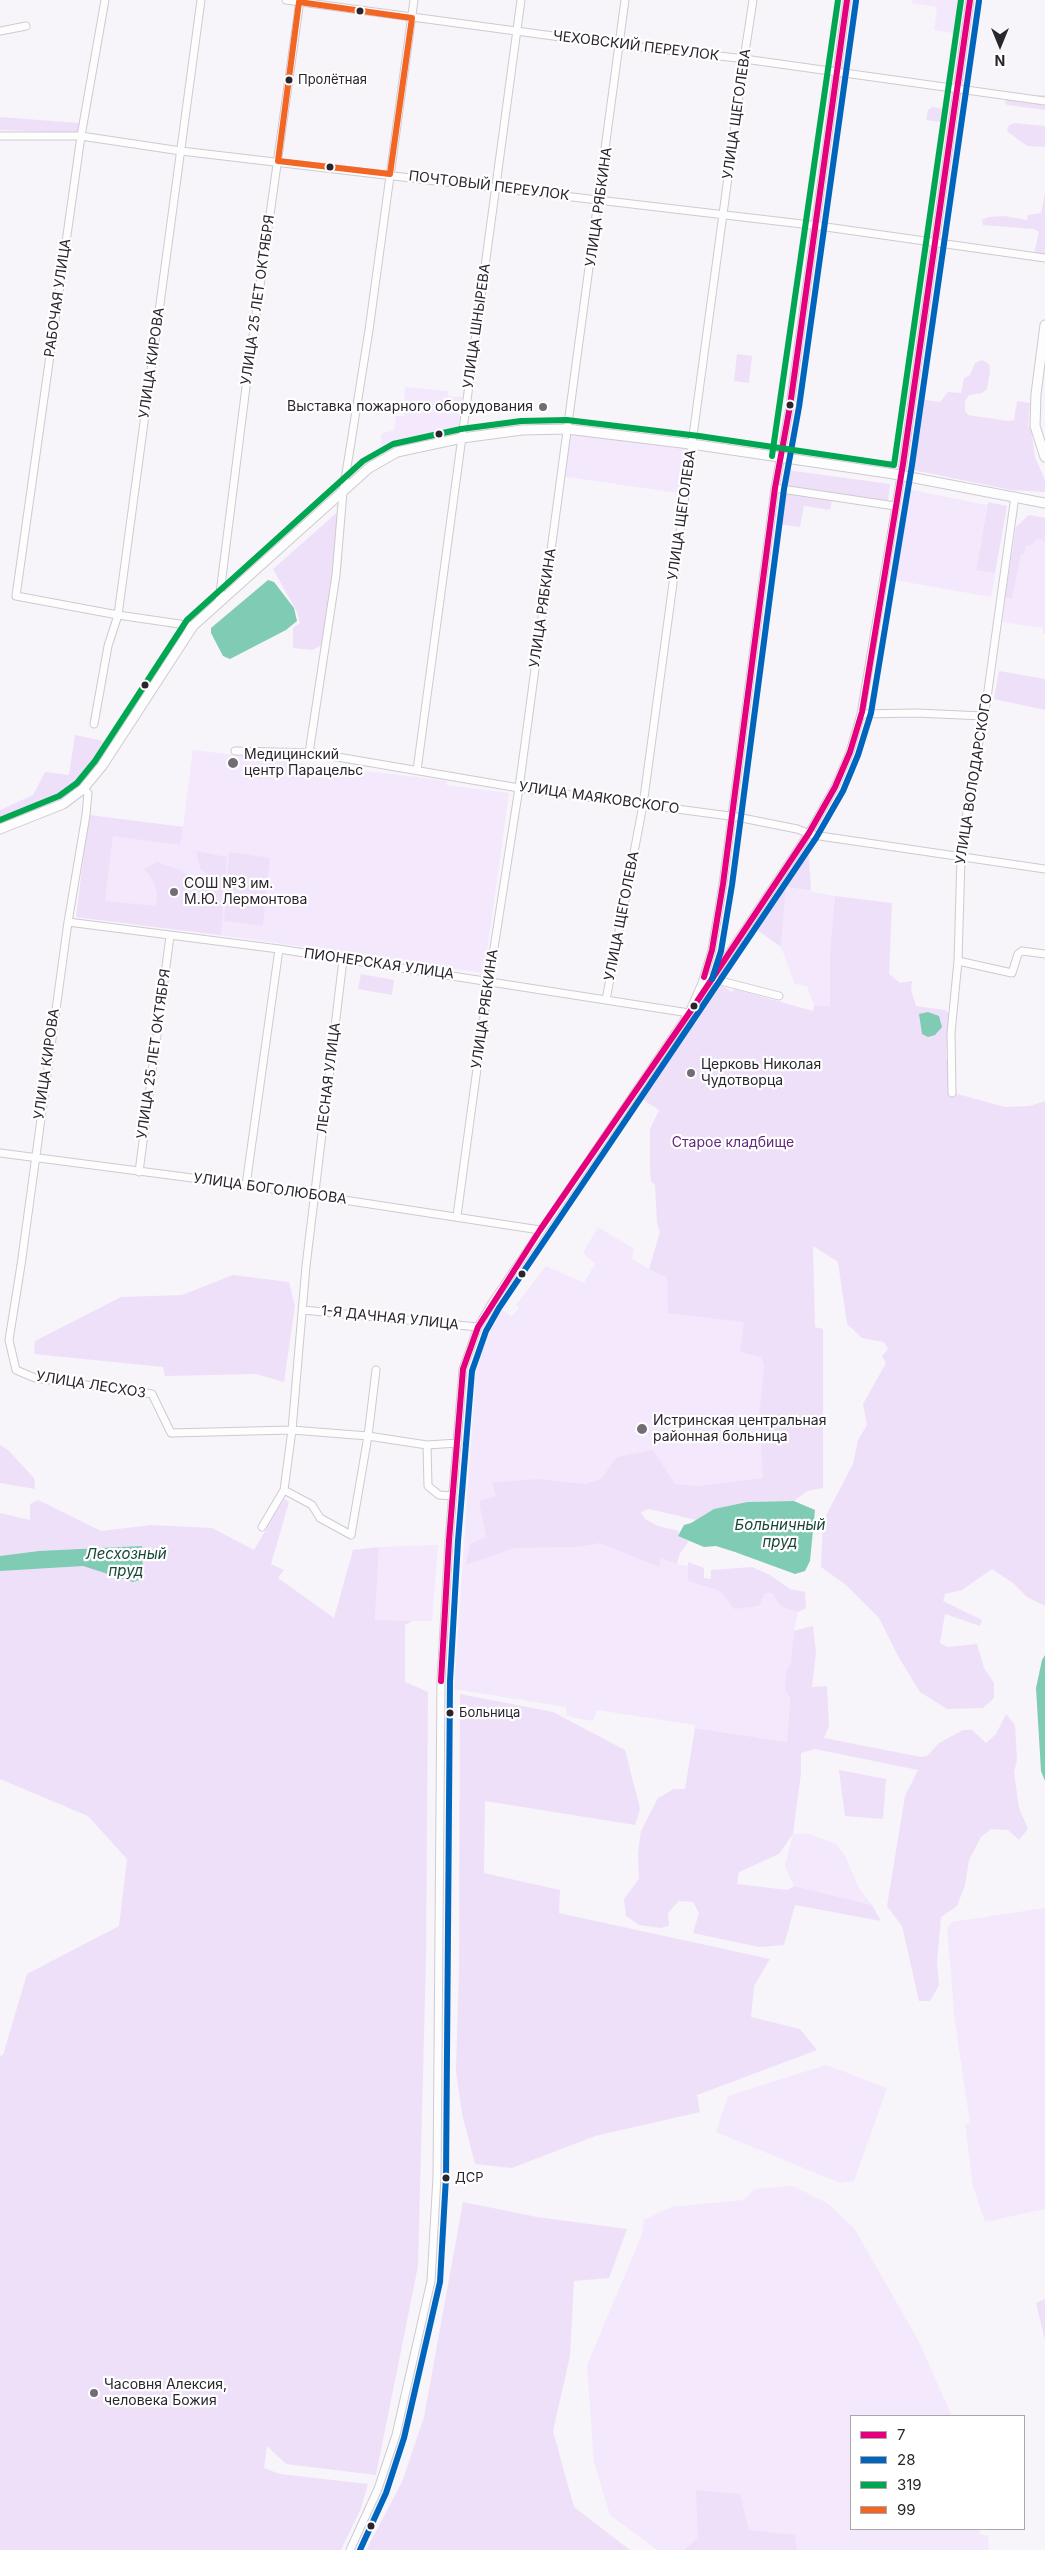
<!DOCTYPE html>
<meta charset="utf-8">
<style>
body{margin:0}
#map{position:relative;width:1045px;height:2550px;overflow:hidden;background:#f7f4fa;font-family:Inter,sans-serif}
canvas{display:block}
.legend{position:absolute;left:850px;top:2415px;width:175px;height:115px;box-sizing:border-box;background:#fff;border:1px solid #aaa7ab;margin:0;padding:6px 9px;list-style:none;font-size:15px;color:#2a242d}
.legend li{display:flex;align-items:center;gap:10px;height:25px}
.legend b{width:25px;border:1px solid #aaa7ab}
.north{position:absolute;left:975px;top:20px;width:50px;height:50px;-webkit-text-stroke:4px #fff;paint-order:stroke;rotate:180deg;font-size:14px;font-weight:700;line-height:20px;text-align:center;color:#2a242d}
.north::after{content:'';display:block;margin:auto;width:18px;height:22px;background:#2a242d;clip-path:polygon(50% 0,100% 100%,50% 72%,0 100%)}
</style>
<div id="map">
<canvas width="1045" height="2550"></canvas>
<ul class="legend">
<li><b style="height:6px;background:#e5007d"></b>7</li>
<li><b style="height:6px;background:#0065bd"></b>28</li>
<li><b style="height:6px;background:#00a651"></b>319</li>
<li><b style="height:6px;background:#f26522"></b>99</li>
</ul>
<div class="north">N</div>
</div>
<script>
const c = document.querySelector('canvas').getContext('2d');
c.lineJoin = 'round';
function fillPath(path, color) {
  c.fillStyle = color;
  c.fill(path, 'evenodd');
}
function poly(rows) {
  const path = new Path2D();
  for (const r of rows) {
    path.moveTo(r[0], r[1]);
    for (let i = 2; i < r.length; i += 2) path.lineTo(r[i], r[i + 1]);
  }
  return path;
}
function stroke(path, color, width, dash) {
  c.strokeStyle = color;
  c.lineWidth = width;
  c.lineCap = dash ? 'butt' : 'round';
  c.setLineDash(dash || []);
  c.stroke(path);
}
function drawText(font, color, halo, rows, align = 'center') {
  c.font = font + ' Inter,sans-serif';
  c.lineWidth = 4.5;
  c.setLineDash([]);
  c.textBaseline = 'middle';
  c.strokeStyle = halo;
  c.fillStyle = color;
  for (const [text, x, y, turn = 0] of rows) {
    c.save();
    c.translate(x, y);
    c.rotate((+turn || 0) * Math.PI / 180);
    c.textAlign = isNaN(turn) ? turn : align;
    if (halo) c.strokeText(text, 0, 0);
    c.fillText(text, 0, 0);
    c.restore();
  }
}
fillPath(poly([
 [913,0,970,0,965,35,934,30,937,7,912,3],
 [405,387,448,391,448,396,462,397,458,430,400,444,382,455,381,434,394,430,396,416,406,416,404,415],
 [567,429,692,445,685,494,561,476],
 [907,489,987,505,976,569,995,573,991,597,889,579,901,511,903,512],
 [1029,515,1045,518,1045,634,1042,633,1043,628,1002,622,1016,527],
 [193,750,416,777,447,781,446,785,509,793,484,973,263,941,76,917,89,815,183,827],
 [786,887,835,896,830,951,830,1006,814,1006,807,986,795,984,781,947],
 [598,1227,634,1249,632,1259,649,1269,667,1278,815,1327,810,1486,657,1494,596,1533,677,1564,700,1568,700,1582,775,1590,796,1603,798,1612,794,1631,787,1742,695,1728,695,1725,597,1710,593,1721,581,1719,567,1716,566,1707,454,1689,476,1371,484,1343,502,1310,512,1316,519,1308,516,1305,546,1266,584,1283,595,1264,583,1253],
 [438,1545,432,1621,375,1621,379,1547],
 [793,1834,809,1834,836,1844,844,1854,860,1890,872,1905,794,1886,785,1866],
 [1045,1908,1045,2209,985,2222,973,2186,965,2124,970,2123,955,2022,947,1929,952,1922],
 [826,2065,887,2088,854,2181,840,2183,716,2132,728,2096],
 [793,2186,827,2203,854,2228,918,2340,952,2416,851,2416,851,2529,979,2529,980,2534,988,2536,989,2550,657,2550,610,2515,594,2462,587,2365,641,2237,644,2220,671,2207,744,2200,754,2189]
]), '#f4e8fc');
fillPath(poly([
 [1045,95,1045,110,1007,105,1005,102,1007,98,1017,96],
 [932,107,943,109,941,122,926,120,928,110],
 [0,117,79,123,78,133,0,130],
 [1014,123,1045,126,1045,147,1027,146,1007,131,1009,125],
 [1045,193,1045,256,1034,253,1039,232,1034,229,983,225,982,220,988,217,1004,216,1027,220,1028,215,1041,213],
 [737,354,752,356,749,383,734,381],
 [982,360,989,364,990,371,987,389,982,393,969,395,965,401,965,411,968,415,1008,421,1014,420,1017,401,1030,403,1028,427,1031,428,1035,457,1045,480,1045,492,1011,490,908,469,918,404,925,400,940,402,948,392,961,393,964,378,970,375,975,363],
 [787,470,890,484,888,501,784,487],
 [782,493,832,500,830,510,804,506,800,527,777,524],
 [988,502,1007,506,995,573,976,570],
 [341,509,324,644,312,650,293,648,293,628,300,623,297,612,273,569],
 [1029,515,1045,518,1045,542,1038,538,1030,546,1026,545,1024,554,1021,554,1012,599,1005,598,1016,527],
 [999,671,1045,679,1045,710,994,699],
 [75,735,104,741,95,764,85,779,62,798,35,810,0,820,0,810,33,795,45,772,69,775],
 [89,815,183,827,180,845,113,836,105,901,156,906,157,893,153,880,144,869,157,862,180,870,190,876,195,885,213,879,200,868,196,851,227,857,221,935,76,917],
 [808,842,811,891,786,887,781,947,753,927],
 [229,852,270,858,263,926,224,921],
 [835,896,892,903,889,974,900,983,912,981,911,990,916,1006,945,1010,949,1013,946,1057,948,1062,950,1092,1005,1107,1030,1106,1045,1101,1045,1606,1027,1597,1013,1583,992,1569,962,1590,945,1594,943,1601,982,1620,980,1626,945,1614,940,1643,947,1647,977,1644,984,1668,994,1683,994,1698,983,1708,947,1709,920,1692,898,1656,879,1618,846,1585,821,1567,823,1521,853,1464,858,1440,867,1425,863,1404,886,1363,882,1356,888,1349,884,1342,862,1338,847,1324,838,1262,813,1246,815,1327,823,1329,823,1488,807,1491,794,1501,747,1502,714,1509,696,1520,649,1509,641,1512,645,1519,658,1526,679,1531,678,1536,689,1541,680,1553,677,1564,661,1558,659,1567,600,1543,576,1547,514,1548,466,1565,470,1544,486,1537,479,1501,496,1496,492,1483,537,1479,585,1484,601,1479,617,1457,653,1450,675,1484,698,1486,763,1478,759,1417,764,1367,762,1357,740,1352,744,1322,668,1313,667,1278,649,1269,660,1232,657,1223,655,1185,651,1181,650,1167,650,1129,659,1110,642,1099,721,985,732,992,734,989,813,1011,814,1006,830,1006,830,950],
 [361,974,394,980,392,995,358,989],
 [233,1275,289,1282,295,1306,284,1382,256,1374,165,1376,163,1367,34,1354,35,1341,121,1297,182,1295],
 [0,1445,8,1450,34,1478,35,1489,0,1483],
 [284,1499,289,1502,271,1564,284,1570,278,1578,334,1618,353,1550,379,1547,375,1620,412,1621,405,1625,405,1682,428,1692,426,1958,418,2266,376,2475,286,2464,267,2446,264,2468,280,2474,368,2484,361,2508,341,2550,0,2550,0,2056,3,2055,27,1974,119,1926,127,1859,88,1816,0,1779,0,1513,30,1520,30,1504,38,1500,101,1531,151,1525,212,1528,254,1550],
 [688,1562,704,1568,704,1578,711,1579,711,1570,752,1567,770,1575,790,1589,805,1592,806,1608,798,1612,781,1606,772,1593,765,1593,759,1606,734,1609,721,1591,688,1581],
 [813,1626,816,1653,812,1687,827,1686,829,1726,824,1738,921,1757,927,1756,939,1743,963,1730,972,1730,986,1743,996,1734,1006,1714,1015,1725,1017,1760,1014,1772,1019,1808,1028,1829,1019,1840,1008,1830,991,1829,981,1837,969,1860,965,1885,957,1906,941,1917,937,1962,939,1985,930,2001,919,2001,902,1926,887,1906,905,1796,918,1770,815,1749,801,1753,801,1773,793,1834,779,1854,739,1872,737,1884,787,1890,794,1886,872,1905,881,1921,795,1905,784,1945,759,1947,693,1933,699,1913,693,1902,679,1901,668,1913,669,1926,661,1928,639,1925,626,1916,624,1899,639,1879,638,1853,641,1831,658,1798,674,1789,685,1789,695,1728,787,1742,790,1698,785,1689,786,1672,791,1664,794,1631],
 [460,1694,553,1712,625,1750,640,1809,635,1825,485,1801,484,1873,560,1890,559,1913,770,1959,754,1986,751,2017,800,2029,817,2050,697,2095,700,2112,595,2136,512,2168,475,2164,462,2114,456,2071,459,1969],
 [839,1770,886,1779,883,1819,845,1816],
 [463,2202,537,2217,627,2229,609,2278,574,2281,570,2356,553,2431,574,2507,630,2550,366,2550,402,2482,424,2417],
 [1045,2299,1045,2340,1036,2303],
 [696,2490,740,2494,749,2530,795,2535,797,2550,684,2550,698,2538]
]), '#efe0f9');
fillPath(poly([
 [268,580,274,582,294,608,297,621,286,630,230,659,223,656,211,633,211,628],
 [928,1012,939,1016,942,1027,935,1035,928,1037,922,1034,919,1014],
 [794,1501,815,1510,810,1561,805,1571,795,1574,735,1552,716,1546,704,1547,678,1536,684,1525,691,1523,714,1509,747,1502],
 [142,1546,143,1579,133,1582,83,1566,0,1571,0,1556,39,1551],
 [1045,1655,1045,1781,1041,1771,1036,1688,1042,1660]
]), '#80cbb3');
const minor = poly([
 [105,0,81,136,16,596,118,615,193,626],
 [286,0,620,45,737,58,1045,101],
 [0,31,26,26],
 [0,136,81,136,181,151,819,226,1045,258],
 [775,488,895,506],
 [219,601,247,379,300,0],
 [861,714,916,713,984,716],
 [94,724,108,646,118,615,201,0],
 [235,751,314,753,519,788,737,817,797,829,813,835,1045,869],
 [309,753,336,575,343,492,369,330,414,0],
 [417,770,521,0],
 [83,789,88,793,86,815,68,922,21,1265,9,1340,16,1370,35,1378,152,1394,171,1433,292,1430,368,1436,427,1445,458,1443],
 [68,922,279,949,689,1013],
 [958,961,1012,973,1018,954,1022,951,1045,954],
 [709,978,779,996],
 [606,1000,643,805,744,59,753,0],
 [698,1000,809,833,835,787,850,752,861,714,903,464,970,0],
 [952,1093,951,1033,958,961,961,858,970,788,985,712,1015,496],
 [0,1153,246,1185,540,1230],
 [139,1172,170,936],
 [246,1185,279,949],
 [457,1216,489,980,519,788,625,0],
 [303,1310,478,1327],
 [427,1445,428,1486,439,1495,453,1496],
 [284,1490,312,1505,320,1518,351,1535,368,1436,376,1370],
 [262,1527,284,1490,292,1430,306,1266,343,960],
 [350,2550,378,2489,396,2435,431,2281,437,2177,441,1681,449,1540,463,1369,478,1327,492,1303,689,1013,702,983,712,950,723,884,775,488,790,406,847,0]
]);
const major = poly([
 [1045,325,1036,394,1035,426,1045,457],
 [0,829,63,804,83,789,102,766,193,626,369,468,397,452,462,438,522,430,567,429,698,445,894,474,1045,503]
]);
stroke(minor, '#cecad1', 9);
stroke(major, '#cecad1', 11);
stroke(minor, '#fefdfe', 7);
stroke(major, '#fefdfe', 9);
stroke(poly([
 [704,977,712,950,723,884,775,488,790,406,847,0],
 [441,1681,449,1540,463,1369,478,1327,540,1230,694,1006,809,833,835,787,850,752,862,712,903,464,970,0]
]), '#e5007d', 6);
stroke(poly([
 [712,979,721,951,732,885,784,489,799,407,856,1],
 [360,2550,386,2493,404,2438,440,2282,446,2177,450,1681,458,1541,472,1371,486,1331,499,1308,816,838,843,791,858,755,871,713,912,465,979,1]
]), '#0065bd', 6);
stroke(poly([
 [772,456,838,0],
 [0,820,59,796,77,783,95,761,187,620,363,461,393,444,461,429,521,421,567,420,699,436,894,465,961,0]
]), '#00a651', 6);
stroke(poly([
 [299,2,412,18,390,174,278,161,299,2]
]), '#f26522', 6);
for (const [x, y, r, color] of [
 [360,11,4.5,"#2a242d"],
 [289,80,4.5,"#2a242d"],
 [330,167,4.5,"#2a242d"],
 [790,405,4.5,"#2a242d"],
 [543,407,5,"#726d75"],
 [439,434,4.5,"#2a242d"],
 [145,685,4.5,"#2a242d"],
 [233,763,6,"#726d75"],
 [174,892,5,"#726d75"],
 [694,1006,4.5,"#2a242d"],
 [691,1073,5,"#726d75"],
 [522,1274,4.5,"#2a242d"],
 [642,1429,6,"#726d75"],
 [450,1713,4.5,"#2a242d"],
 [446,2178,4.5,"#2a242d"],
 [94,2393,5,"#726d75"],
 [371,2526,4.5,"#2a242d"]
]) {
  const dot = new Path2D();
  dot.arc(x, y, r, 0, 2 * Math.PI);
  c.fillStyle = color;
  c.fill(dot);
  stroke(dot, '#fff', 2);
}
drawText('13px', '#2a242d', '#fff', [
 ["Пролётная",298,80],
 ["Больница",459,1713],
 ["ДСР",455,2178]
], 'left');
drawText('14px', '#2a242d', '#fff', [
 ["ЧЕХОВСКИЙ ПЕРЕУЛОК",636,46,7],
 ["УЛИЦА ЩЕГОЛЕВА",737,114,-82],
 ["ПОЧТОВЫЙ ПЕРЕУЛОК",489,186,7],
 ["УЛИЦА РЯБКИНА",599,207,-82],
 ["РАБОЧАЯ УЛИЦА",58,298,-82],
 ["УЛИЦА 25 ЛЕТ ОКТЯБРЯ",258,300,-82],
 ["УЛИЦА ШНЫРЕВА",477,326,-82],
 ["УЛИЦА КИРОВА",152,363,-82],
 ["УЛИЦА ЩЕГОЛЕВА",682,515,-82],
 ["УЛИЦА РЯБКИНА",543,608,-82],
 ["УЛИЦА ВОЛОДАРСКОГО",974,779,-81],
 ["УЛИЦА МАЯКОВСКОГО",599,798,8],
 ["УЛИЦА ЩЕГОЛЕВА",622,916,-79],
 ["ПИОНЕРСКАЯ УЛИЦА",379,964,8],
 ["УЛИЦА РЯБКИНА",485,1009,-82],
 ["УЛИЦА 25 ЛЕТ ОКТЯБРЯ",154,1054,-82],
 ["УЛИЦА КИРОВА",47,1064,-82],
 ["ЛЕСНАЯ УЛИЦА",329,1078,-83],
 ["УЛИЦА БОГОЛЮБОВА",270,1189,8],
 ["1-Я ДАЧНАЯ УЛИЦА",390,1318,6],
 ["УЛИЦА ЛЕСХОЗ",91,1385,9]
]);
drawText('14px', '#2a242d', '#fff', [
 ["Выставка пожарного оборудования",533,407,"right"],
 ["Медицинский",244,755],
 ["центр Парацельс",244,771],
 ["СОШ №3 им.",184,884],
 ["М.Ю. Лермонтова",184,900],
 ["Церковь Николая",701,1065],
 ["Чудотворца",701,1081],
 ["Истринская центральная",653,1421],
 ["районная больница",653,1437],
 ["Часовня Алексия,",104,2385],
 ["человека Божия",104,2401]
], 'left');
drawText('14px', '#62287e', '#fff', [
 ["Старое кладбище",733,1143]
]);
drawText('italic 15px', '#184637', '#fff', [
 ["Больничный",780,1525],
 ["пруд",780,1542],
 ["Лесхозный",126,1554],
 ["пруд",126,1571]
]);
</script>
